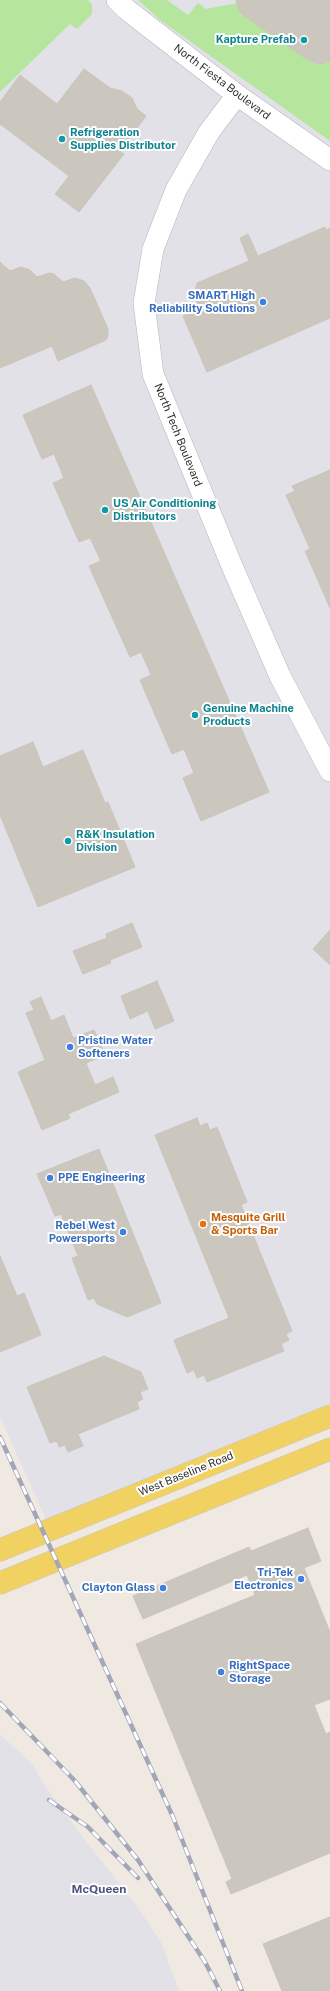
<!DOCTYPE html>
<style>
body{margin:0}
canvas{display:block;background:#efe9e1}
</style>
<canvas width="330" height="1991"></canvas>
<script>
const c = document.querySelector('canvas').getContext('2d');
c.lineJoin = 'round';
function fillPath(path, color) {
  c.fillStyle = color;
  c.fill(path, 'evenodd');
}
function poly(rows) {
  const path = new Path2D();
  for (const r of rows) {
    path.moveTo(r[0], r[1]);
    for (let i = 2; i < r.length; i += 2) path.lineTo(r[i], r[i + 1]);
  }
  return path;
}
function stroke(path, color, width, dash) {
  c.strokeStyle = color;
  c.lineWidth = width;
  c.lineCap = dash ? 'butt' : 'round';
  c.setLineDash(dash || []);
  c.stroke(path);
}
function drawText(font, color, halo, rows, align = 'center') {
  c.font = font + ' "Public Sans",sans-serif';
  c.lineWidth = 4;
  c.setLineDash([]);
  c.textBaseline = 'middle';
  c.strokeStyle = halo;
  c.fillStyle = color;
  for (const [text, x, y, turn = 0] of rows) {
    c.save();
    c.translate(x, y);
    c.rotate((+turn || 0) * Math.PI / 180);
    c.textAlign = isNaN(turn) ? turn : align;
    if (halo) c.strokeText(text, 0, 0);
    c.fillText(text, 0, 0);
    c.restore();
  }
}
fillPath(poly([
 [0,0,330,0,330,1404,46,1520,0,1417],
 [0,1734,33,1765,41,1780,79,1832,136,1905,161,1942,179,1991,0,1991]
]), '#e3e1e8');
fillPath(poly([
 [0,0,88,0,92,5,92,14,77,29,70,24,0,92],
 [138,0,167,0,188,15,198,3,206,9,237,3,242,14,305,58,312,62,320,64,330,61,330,141,160,20]
]), '#b6e59e');
const building = poly([
 [236,0,330,0,330,61,321,64,312,62,305,58,242,14,238,9,236,0],
 [84,69,110,88,122,91,132,98,137,109,146,116,120,151,124,154,79,212,55,194,69,176,0,124,0,102,20,75,57,104,84,69],
 [325,227,326,230,330,228,330,318,207,372,183,316,200,308,195,299,195,291,197,283,249,261,240,238,248,234,258,256,325,227],
 [0,262,10,271,21,267,30,270,37,277,49,273,54,274,63,282,75,278,84,281,90,288,108,329,108,335,106,340,58,361,52,346,0,368,0,262],
 [91,385,269,792,201,821,183,778,194,773,184,749,172,754,140,680,151,675,141,652,130,657,89,566,101,561,90,538,79,542,53,483,64,478,54,454,42,459,23,415,91,385],
 [330,470,330,608,305,551,310,549,286,495,295,491,292,486,330,470],
 [33,742,43,767,83,750,105,803,108,802,135,867,38,907,0,815,0,756,33,742],
 [132,923,142,947,110,960,111,963,83,974,73,951,107,938,106,934,132,923],
 [330,930,330,965,313,949,330,930],
 [157,981,174,1021,155,1029,148,1011,130,1019,121,996,157,981],
 [41,997,51,1021,64,1015,73,1038,94,1030,105,1055,86,1063,95,1085,113,1077,119,1092,68,1114,70,1118,42,1130,18,1072,45,1060,26,1013,34,1010,30,1002,41,997],
 [197,1118,200,1126,207,1123,210,1130,217,1127,247,1202,241,1205,292,1331,286,1334,289,1340,281,1344,284,1351,207,1382,204,1375,197,1378,194,1370,187,1373,174,1340,229,1318,155,1135,197,1118],
 [99,1149,161,1303,127,1317,97,1304,94,1298,88,1300,72,1258,78,1256,61,1214,55,1216,37,1174,99,1149],
 [0,1256,17,1296,24,1293,41,1335,0,1352,0,1256],
 [104,1356,141,1372,148,1389,140,1392,143,1399,137,1402,139,1409,78,1434,83,1446,68,1452,65,1445,59,1447,57,1441,50,1443,27,1387,104,1356],
 [308,1528,321,1561,304,1568,330,1632,330,1699,314,1705,326,1734,330,1732,330,1853,231,1894,226,1882,232,1879,136,1644,255,1595,247,1575,143,1619,133,1596,249,1547,251,1551,308,1528],
 [330,1917,330,1991,282,1991,263,1944,330,1917]
]);
fillPath(building, '#cbc7bf');
stroke(building, '#cbc5ba', 1);
const secondary = poly([
 [117,0,126,9,237,95,330,160],
 [237,95,209,132,176,190,153,249,144,303,153,374,232,566,280,676,330,771]
]);
const primary = poly([
 [0,1550,330,1416],
 [0,1583,330,1449]
]);
stroke(secondary, '#b4b7c1', 22);
stroke(primary, '#c9c9c9', 23);
stroke(secondary, '#fff', 21);
stroke(primary, '#f2d163', 22);
const rail = poly([
 [0,1437,173,1817,242,1991],
 [0,1703,75,1781,138,1860,205,1962,220,1991],
 [49,1800,88,1827,138,1878]
]);
stroke(rail, '#a3a6b8', 4.5);
stroke(rail, '#fff', 3, [9]);
for (const [x, y, r, color] of [
 [304,40,4,"#0f9aa8"],
 [62,139,4,"#0f9aa8"],
 [263,302,4,"#3f7fe0"],
 [105,510,4,"#0f9aa8"],
 [195,715,4,"#0f9aa8"],
 [68,841,4,"#0f9aa8"],
 [70,1047,4,"#3f7fe0"],
 [50,1178,4,"#3f7fe0"],
 [203,1224,4,"#e8710a"],
 [123,1232,4,"#3f7fe0"],
 [301,1579,4,"#3f7fe0"],
 [163,1588,4,"#3f7fe0"],
 [221,1672,4,"#3f7fe0"]
]) {
  const dot = new Path2D();
  dot.arc(x, y, r, 0, 2 * Math.PI);
  c.fillStyle = color;
  c.fill(dot);
  stroke(dot, '#fff', 1.5);
}
drawText('bold 11px', '#0d838f', '#fff', [
 ["Kapture Prefab",296,40,"right"],
 ["Refrigeration",70,133],
 ["Supplies Distributor",70,146],
 ["US Air Conditioning",113,504],
 ["Distributors",113,517],
 ["Genuine Machine",203,709],
 ["Products",203,722],
 ["R&K Insulation",76,835],
 ["Division",76,848]
], 'left');
drawText('11px', '#2e2e2e', '#fff', [
 ["North Fiesta Boulevard",222,82,37],
 ["North Tech Boulevard",178,435,68],
 ["West Baseline Road",186,1474,-22]
]);
drawText('bold 11px', '#366cbe', '#fff', [
 ["SMART High",255,296],
 ["Reliability Solutions",255,309],
 ["Pristine Water",78,1041,"left"],
 ["Softeners",78,1054,"left"],
 ["PPE Engineering",58,1178,"left"],
 ["Rebel West",115,1226],
 ["Powersports",115,1239],
 ["Tri-Tek",293,1573],
 ["Electronics",293,1586],
 ["Clayton Glass",155,1588],
 ["RightSpace",229,1666,"left"],
 ["Storage",229,1679,"left"]
], 'right');
drawText('bold 11px', '#c56008', '#fff', [
 ["Mesquite Grill",211,1218],
 ["& Sports Bar",211,1231]
], 'left');
drawText('bold 12px', '#4d5680', '#fff', [
 ["McQueen",99,1889]
]);
</script>
